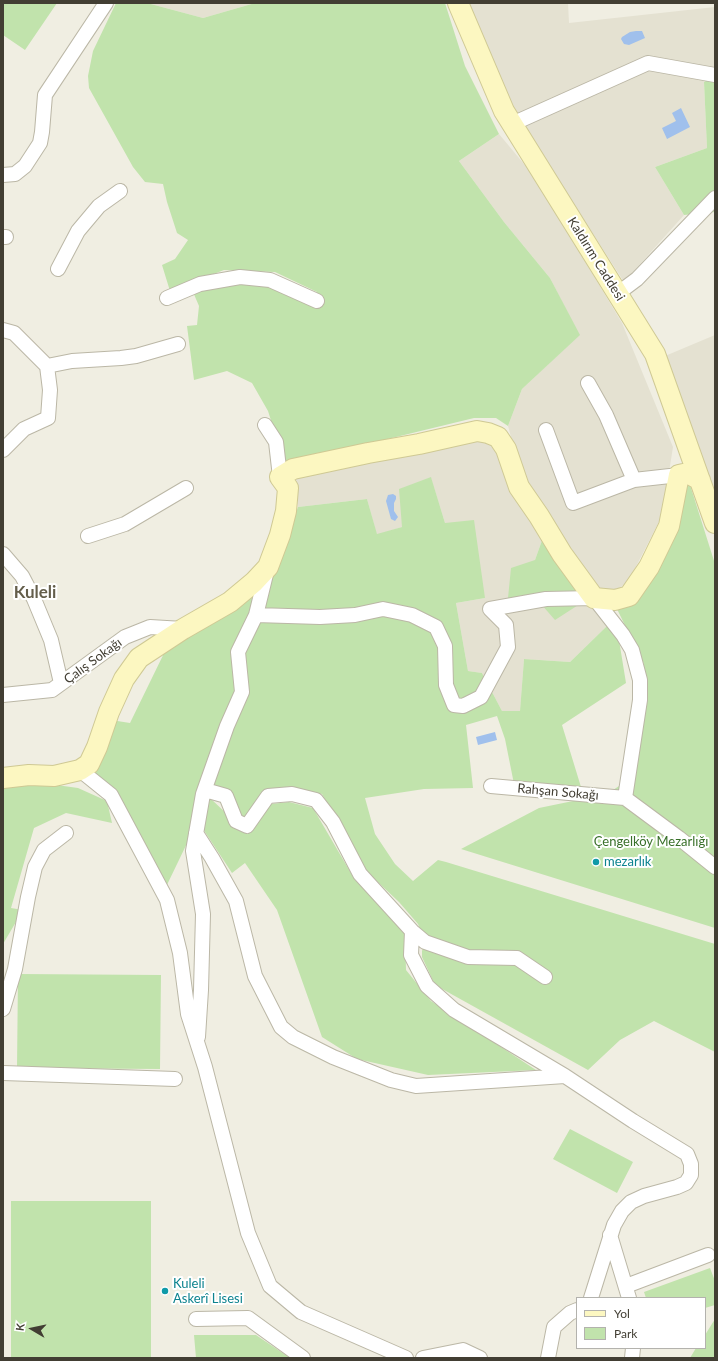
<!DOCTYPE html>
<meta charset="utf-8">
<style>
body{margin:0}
#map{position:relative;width:718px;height:1361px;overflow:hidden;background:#f0eee2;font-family:Lato,sans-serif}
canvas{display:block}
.frame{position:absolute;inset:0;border:4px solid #423e33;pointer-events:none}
.legend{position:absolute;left:576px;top:1297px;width:130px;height:52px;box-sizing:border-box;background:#fff;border:1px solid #b3b2ad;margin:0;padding:5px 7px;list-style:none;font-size:12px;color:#423e33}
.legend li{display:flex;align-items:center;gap:8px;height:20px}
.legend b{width:20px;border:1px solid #b3b2ad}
.north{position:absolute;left:12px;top:1309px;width:40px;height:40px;-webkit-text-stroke:3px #fff;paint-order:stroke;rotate:279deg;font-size:11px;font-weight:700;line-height:16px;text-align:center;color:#423e33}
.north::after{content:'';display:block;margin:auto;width:14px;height:18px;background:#423e33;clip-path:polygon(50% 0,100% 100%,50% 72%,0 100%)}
</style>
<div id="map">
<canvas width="718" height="1361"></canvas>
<div class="frame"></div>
<ul class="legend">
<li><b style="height:5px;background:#fcf7c1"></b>Yol</li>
<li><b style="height:11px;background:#c1e3ac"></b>Park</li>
</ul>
<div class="north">K</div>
</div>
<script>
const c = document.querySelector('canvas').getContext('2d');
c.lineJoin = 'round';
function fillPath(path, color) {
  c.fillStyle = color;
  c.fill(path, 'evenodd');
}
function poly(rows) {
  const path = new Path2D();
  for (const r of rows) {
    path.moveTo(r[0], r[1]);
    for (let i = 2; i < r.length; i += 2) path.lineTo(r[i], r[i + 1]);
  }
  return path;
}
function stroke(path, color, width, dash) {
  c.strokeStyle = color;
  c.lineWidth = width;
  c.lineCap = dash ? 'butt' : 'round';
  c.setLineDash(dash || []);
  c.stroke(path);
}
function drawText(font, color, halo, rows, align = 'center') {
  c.font = font + ' Lato,sans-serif';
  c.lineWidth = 4;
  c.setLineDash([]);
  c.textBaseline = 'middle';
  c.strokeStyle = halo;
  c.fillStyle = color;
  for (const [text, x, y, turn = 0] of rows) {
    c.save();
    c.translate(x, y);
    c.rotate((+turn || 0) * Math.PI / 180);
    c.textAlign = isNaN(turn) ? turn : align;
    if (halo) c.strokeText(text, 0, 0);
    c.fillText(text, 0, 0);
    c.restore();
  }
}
fillPath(poly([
 [147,3,255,3,203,18],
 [469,3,568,3,569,23,715,7,715,76,704,82,707,148,655,167,684,215,624,282,570,198,520,126],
 [499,134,534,176,622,323,673,447,662,516,628,582,601,600,525,488,508,426,522,389,579,335,550,278,504,222,459,161],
 [715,335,715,499,665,356],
 [471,440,488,443,498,452,545,532,535,560,531,596,586,600,607,626,570,662,524,659,520,712,502,711,482,673,468,671,456,603,485,598,445,523,431,478,402,527,377,535,367,499,298,507,296,475]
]), '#e4e1d1');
fillPath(poly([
 [3,3,57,3,25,50,3,35],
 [116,3,147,3,203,18,255,3,445,3,465,66,499,134,459,161,504,222,550,278,580,335,522,389,508,426,496,418,474,418,285,464,268,411,252,383,227,371,194,380,187,326,197,325,199,306,193,292,217,286,263,284,317,301,317,292,275,272,224,270,170,291,162,265,175,259,188,240,177,233,167,202,163,184,145,182,133,167,89,88,88,76,93,51],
 [715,76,715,212,684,215,655,167,707,148,704,82],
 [685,469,715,564,715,928,461,849,539,808,607,794,628,780,644,664,617,609,659,553],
 [431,477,445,523,474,520,485,598,456,603,468,671,482,673,502,711,520,711,524,659,570,662,607,626,619,640,626,683,562,725,581,787,514,784,505,739,497,716,466,725,473,788,424,789,365,798,375,834,395,864,413,881,438,860,446,862,715,944,715,1052,654,1021,620,1040,588,1070,435,985,422,957,422,951,425,942,418,924,399,902,366,871,322,794,295,788,246,819,239,816,211,785,246,694,245,654,298,507,367,499,377,534,402,527,399,489],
 [545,532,586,600,555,620,541,604,531,596,508,598,511,568,535,560],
 [260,584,236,693,191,835,165,889,115,791,85,771,111,720,130,723,169,643],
 [7,783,42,783,78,788,107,801,112,823,66,813,34,828,11,908,23,910,3,944,3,789],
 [210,798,246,832,271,804,289,802,313,808,355,880,405,930,406,970,431,1001,536,1070,428,1075,357,1059,322,1037,277,910,245,863,232,873,203,829],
 [18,974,161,975,160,1069,17,1068],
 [570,1129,633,1162,617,1193,553,1159],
 [11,1201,151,1201,151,1358,11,1358],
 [710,1268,715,1281,715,1305,705,1308,705,1298,646,1298,644,1292],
 [715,1319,715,1358,690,1358,696,1348,705,1348,705,1335],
 [194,1335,256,1335,290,1358,196,1358]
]), '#c1e3ac');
fillPath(poly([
 [636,31,642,31,645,38,629,45,624,44,621,39,622,37,630,32],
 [681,108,690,127,667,139,662,128,676,121,672,113],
 [393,494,396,496,396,499,394,503,394,511,398,517,395,521,391,519,386,501,388,495],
 [495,732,497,740,478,745,476,737]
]), '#a0c0ec');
const street = poly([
 [512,124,648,63,715,75],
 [3,175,15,174,25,166,40,143,42,132,45,95,106,3],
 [3,237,6,237],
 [58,269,78,231,99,206,120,191],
 [617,294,637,279,715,198],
 [167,298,200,284,240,277,270,280,317,301],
 [3,330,14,333,47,366,50,390,48,418,24,429,3,450],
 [47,366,72,361,121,358,136,356,178,344],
 [588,383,606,415,634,480],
 [265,425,276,442,280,477],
 [546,430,573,503,634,480,679,475],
 [88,536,125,524,186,488],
 [3,554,22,576,34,599,51,640,61,683],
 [256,615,320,617,355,615,383,609,412,615,436,627,445,646,446,685,454,705,463,706,481,697,508,647,506,625,490,609,546,599,594,598,623,635,632,650,640,680,640,700,625,798,679,838,715,867],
 [3,695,52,690,125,637,150,627,183,629],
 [80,770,111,795,167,900,180,953,188,1014,205,1067,248,1233,270,1286,301,1312,406,1358],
 [491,786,625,798],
 [205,790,226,796,236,821,247,826,268,796,292,794,316,800,333,822,360,874,412,931,425,942,468,957,517,958,545,977],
 [196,833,212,858,236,901,255,976,281,1027,293,1037,333,1057,391,1080,416,1086,565,1076,633,1121,687,1154,691,1164,691,1175,686,1183,677,1187,644,1196,631,1202,622,1211,614,1225,591,1298],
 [412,931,411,955,427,986,454,1010,565,1076],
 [3,1009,15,969,28,897,35,867,44,850,66,833],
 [198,1037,201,990,203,914,193,851,203,794,227,726,242,692,238,652,256,615,267,570],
 [3,1073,175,1079],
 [610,1235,629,1298],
 [626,1286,708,1255],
 [196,1319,248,1318,303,1358],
 [423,1358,463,1350,480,1358],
 [548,1358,554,1327,570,1313,577,1310],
 [632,1358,633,1348]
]);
const secondary = poly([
 [458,3,504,111,655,354,715,523],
 [3,778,29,775,54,776,80,770,89,764,97,747,109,712,124,679,139,658,183,629,230,602,254,582,268,567,280,535,286,511,288,488,280,477,293,469,368,453,419,444,477,431,488,433,498,437,506,449,519,487,539,516,562,554,594,598,615,600,629,596,649,567,669,526,679,475,688,473,700,480]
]);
stroke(street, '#bbb7a6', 16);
stroke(secondary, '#cfc994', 22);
stroke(street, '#fff', 14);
stroke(secondary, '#fcf7c1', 20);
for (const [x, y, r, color] of [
 [596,862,4,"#0f9aa8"],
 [165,1291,4,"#0f9aa8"]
]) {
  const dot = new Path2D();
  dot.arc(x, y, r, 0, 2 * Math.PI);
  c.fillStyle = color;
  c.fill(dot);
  stroke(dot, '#fff', 1.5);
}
drawText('13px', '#423e33', '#fff', [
 ["Kaldırım Caddesi",596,259,58],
 ["Çalış Sokağı",93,661,-36],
 ["Rahşan Sokağı",558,792,5]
]);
drawText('13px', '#39702a', '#fff', [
 ["Çengelköy Mezarlığı",651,842]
]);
drawText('13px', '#0d838f', '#fff', [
 ["mezarlık",604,862],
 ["Kuleli",173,1284],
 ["Askerî Lisesi",173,1299]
], 'left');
drawText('bold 17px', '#645e4b', '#fff', [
 ["Kuleli",35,593]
]);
</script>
